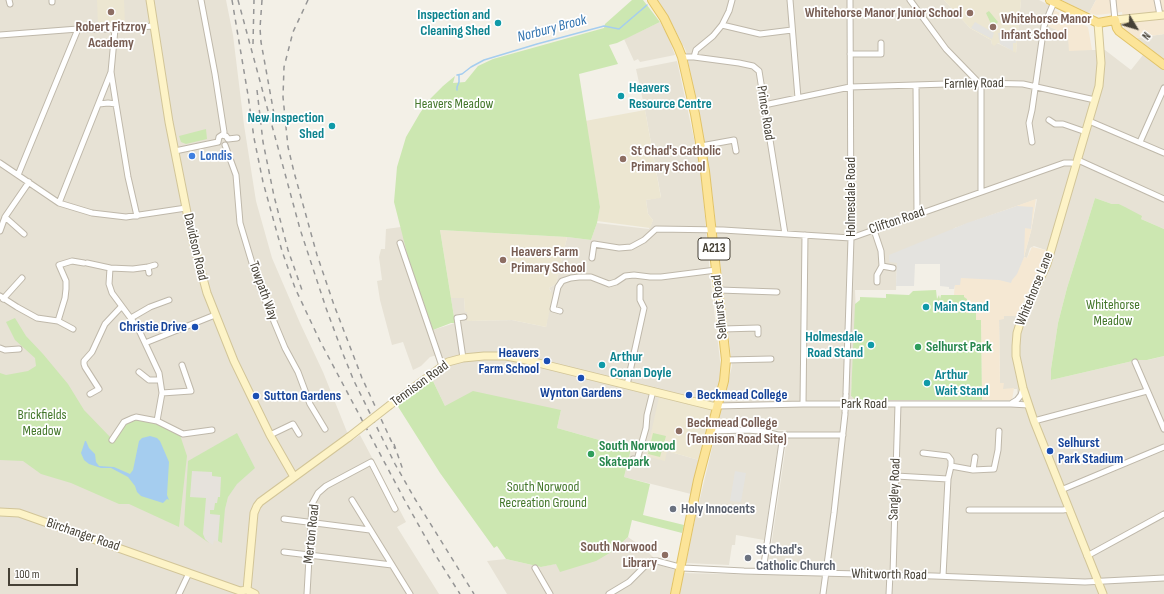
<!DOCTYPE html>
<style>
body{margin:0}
#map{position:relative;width:1164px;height:594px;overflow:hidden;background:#f3f0e7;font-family:"Sofia Sans Condensed",sans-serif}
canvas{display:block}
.north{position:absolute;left:1116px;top:8px;width:40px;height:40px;-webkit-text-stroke:3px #fff;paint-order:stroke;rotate:128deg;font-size:11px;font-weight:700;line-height:16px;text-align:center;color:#464136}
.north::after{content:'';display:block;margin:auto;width:14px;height:18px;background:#464136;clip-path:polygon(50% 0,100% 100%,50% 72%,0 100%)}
.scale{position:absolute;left:8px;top:568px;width:70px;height:18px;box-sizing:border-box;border:2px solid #464136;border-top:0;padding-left:5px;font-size:12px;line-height:14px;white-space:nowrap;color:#464136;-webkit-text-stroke:3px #fff;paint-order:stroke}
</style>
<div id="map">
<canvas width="1164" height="594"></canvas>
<div class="north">N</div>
<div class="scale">100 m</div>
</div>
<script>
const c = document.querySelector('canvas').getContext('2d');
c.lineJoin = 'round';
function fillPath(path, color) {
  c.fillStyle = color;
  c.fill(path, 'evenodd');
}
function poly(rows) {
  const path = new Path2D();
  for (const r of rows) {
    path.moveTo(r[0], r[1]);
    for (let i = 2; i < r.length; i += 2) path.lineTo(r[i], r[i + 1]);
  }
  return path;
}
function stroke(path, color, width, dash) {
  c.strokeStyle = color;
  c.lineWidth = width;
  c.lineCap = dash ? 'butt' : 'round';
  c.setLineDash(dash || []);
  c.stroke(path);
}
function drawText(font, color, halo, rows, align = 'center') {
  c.font = font + ' "Sofia Sans Condensed",sans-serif';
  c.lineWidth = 3.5;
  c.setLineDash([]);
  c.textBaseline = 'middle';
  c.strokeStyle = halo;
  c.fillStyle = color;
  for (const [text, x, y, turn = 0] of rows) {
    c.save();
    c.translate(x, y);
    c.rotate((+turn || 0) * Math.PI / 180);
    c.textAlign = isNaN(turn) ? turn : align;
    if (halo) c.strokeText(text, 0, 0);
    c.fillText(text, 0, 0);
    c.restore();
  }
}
fillPath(poly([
 [0,0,226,0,233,35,244,125,256,201,272,258,300,323,323,372,349,437,351,441,360,435,406,522,397,527,439,594,0,594],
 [658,0,944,0,970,28,991,40,992,44,997,43,1016,52,1021,0,1039,0,1055,8,1048,26,1057,30,1061,34,1068,37,1069,43,1092,50,1105,50,1131,70,1143,55,1164,70,1164,229,1141,219,1119,204,1112,204,1095,198,1067,288,1058,323,1051,369,1051,380,1137,360,1148,360,1164,356,1164,594,679,594,683,573,769,575,768,567,787,438,786,430,777,430,765,426,717,426,732,366,712,191,705,146,686,51,669,18],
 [1037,199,1031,231,1024,257,1027,258,1030,248,1034,246,1054,253,1045,280,1026,316,1004,316,999,319,1000,383,1003,389,1017,389,1017,394,1014,399,1012,400,857,400,851,396,856,314,855,290,896,290,897,263,955,228],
 [1061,0,1096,0,1089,13],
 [660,22,667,34,675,55,640,62,638,59,634,61,624,39],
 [1164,34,1164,59,1136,38],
 [677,61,701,171,710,275,721,369,720,380,712,410,659,397,667,451,699,460,691,494,624,477,631,449,557,428,561,410,445,406,432,379,446,369,441,354,430,357,421,366,413,370,403,342,392,345,380,300,377,281,382,280,379,257,381,249,385,249,386,229,401,227,433,330,455,323,451,298,464,298,465,312,467,312,468,321,512,320,546,327,551,291,549,288,556,284,567,237,591,240,597,223,649,229,653,220,648,214,646,200,661,197,645,110,636,69],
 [758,434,779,439,764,540,736,535,735,545,732,545,729,565,686,563,695,519,715,436],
 [628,537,645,549,653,557,656,564,675,570,670,594,507,594,487,561,506,559,541,567,613,551]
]), '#e7e2d5');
fillPath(poly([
 [1096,0,1164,0,1164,34,1136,38,1124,29,1122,12,1097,15,1089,13],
 [1054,10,1088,27,1092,50,1069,51,1068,37,1061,34,1057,30,1048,26],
 [1036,199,1031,231,1024,257,1027,258,1032,247,1046,250,1036,276,1016,316,1004,316,1004,319,999,320,1000,383,1004,383,1003,389,1014,388,1012,400,982,400,981,320,976,320,966,314,967,299,954,295,958,238,955,228]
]), '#f5e8d3');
fillPath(poly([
 [237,433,255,468,237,484,228,497,225,509,222,543,214,540,213,545,184,525,188,461]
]), '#e6e2dc');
fillPath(poly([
 [97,0,124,0,125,25,98,25],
 [944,0,1021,0,1016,53,998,43,994,46,992,44,991,40,970,28],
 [645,110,661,198,646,200,648,214,653,220,650,228,597,221,600,207,585,121],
 [440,230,567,237,556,284,549,288,553,296,546,327,512,320,467,321,467,312,465,312,464,298,451,298],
 [659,397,712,410,699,460,667,451,665,461,646,456]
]), '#ece6d1');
fillPath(poly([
 [632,0,643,0,660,22,617,43,609,45,618,64,579,74,600,207,597,223,591,240,567,237,440,230,455,323,451,323,433,330,409,261,394,202,397,167,406,137,420,113,430,99,443,86,455,76,453,83,465,82,478,66,493,59,604,28,605,24],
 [989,11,998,22,993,28,986,13],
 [206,129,207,139,186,144,181,142,179,136],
 [1095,198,1112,204,1119,204,1125,207,1142,216,1141,219,1164,229,1164,356,1147,360,1137,360,1051,380,1051,369,1058,323,1067,288],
 [936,290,937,299,939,295,940,299,941,295,964,295,964,297,967,299,966,313,976,313,976,320,981,320,982,400,856,400,851,396,855,304,860,300,860,297,886,298,886,294,909,295,913,291],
 [15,318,26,336,43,354,68,384,84,410,112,439,124,423,136,414,180,435,187,456,179,527,129,504,119,504,71,483,41,474,23,461,0,460,0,373,6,375,28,371,36,366,35,358,15,340,6,322],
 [432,379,445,406,473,391,561,410,557,428,631,449,624,477,650,484,643,515,684,525,682,533,632,520,628,537,613,551,596,561,560,572,556,564,541,567,506,559,497,546,494,548,440,473,397,405],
 [237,433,255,468,237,484,228,497,225,509,222,543,218,541,220,515,210,514,210,510,214,510,215,503,217,503,218,497,220,497,221,477,212,476,212,472,192,471,190,497,206,498,203,534,205,539,209,543,184,525,188,461],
 [653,433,666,436,660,457,648,454]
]), '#cce7b1');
fillPath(poly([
 [975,22,994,33,992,39,971,28],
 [1017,32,1016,43,1013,43,1013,51,1000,44,998,33],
 [1017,206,1033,207,1031,229,1025,228,1024,257,1017,274,1012,280,1011,283,999,280,961,278,960,285,955,285,954,289,949,289,949,287,940,286,940,264,915,264,914,286,896,286,897,263,889,262,889,255,967,223],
 [735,471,746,473,741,502,730,501]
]), '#e4e3df');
fillPath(poly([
 [150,436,157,438,160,441,169,462,167,495,169,500,167,499,163,503,141,496,137,492,135,486,128,477,111,468,101,468,89,464,84,460,81,453,85,441,86,441,89,448,95,454,96,462,99,466,114,467,130,474,133,470,139,441,142,438]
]), '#a5cdef');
stroke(poly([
 [457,75,462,74,471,67,484,60,537,44,604,26,619,29,647,5],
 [457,90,457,87,459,82,459,75]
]), '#a5cdef', 1.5);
const street = poly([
 [9,0,10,4],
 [52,0,52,2],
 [201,0,215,74,224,132,223,135],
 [790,0,798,98],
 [910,0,946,49,979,83,981,86,981,192],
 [1113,0,1115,20],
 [1157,0,1160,15],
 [722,25,760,34,792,30],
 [0,35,78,29,115,29,153,26],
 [850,54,881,54,881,43],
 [682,57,694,57,739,63,753,66,759,71,785,234],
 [694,57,696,50,713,36,722,25,729,11,732,0],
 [111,72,115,29],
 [916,85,917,214],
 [116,104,128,177,137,216],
 [764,105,850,87,979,83,1023,84,1095,100],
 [1049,120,1055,124,1063,124,1086,132],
 [1089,121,1164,153],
 [218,142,219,137,222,135,226,136,228,139,237,138],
 [1032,142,1029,123,1032,110,1044,26,1054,2],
 [1140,142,1164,88],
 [225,145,236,175,240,223,258,283,285,348,298,372,310,404,325,429],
 [701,146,734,140,736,151],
 [175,151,218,142],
 [1078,160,1164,199],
 [0,163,59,203,92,213,126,217,186,208],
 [18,175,78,29],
 [59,203,111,72,116,104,108,103,99,104],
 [5,217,24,234],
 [874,230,881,251,882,266,893,268],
 [0,231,5,217,29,182],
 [400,243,442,366],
 [592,258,594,244,619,248,631,247,644,240,656,229,723,230,851,238,1064,163,1072,163,1076,165],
 [87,263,110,268],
 [148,267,155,265],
 [877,282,877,275,882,266],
 [719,290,777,292],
 [0,296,17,307,37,318,58,321,65,298,66,289,66,281,59,265,72,261,84,263],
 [3,299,22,278],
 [560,311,553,309,558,287,562,281,571,278,579,277,591,277,609,284,616,282,625,276,634,275,650,277,661,277,716,270],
 [131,318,150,307,169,300],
 [58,321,73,329],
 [723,329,758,328,758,334],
 [145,343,215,315],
 [0,348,5,350,19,349],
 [463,358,457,318,464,317],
 [726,360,771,359],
 [1135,362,1164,429],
 [139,372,149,380,160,380],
 [627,385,644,308,640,300,640,287],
 [162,393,191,391,182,365],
 [846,393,851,238,850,0],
 [90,394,99,389,85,367,84,364,84,361,92,352,105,324,121,307],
 [1012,403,1017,400,1021,395,1023,388],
 [803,404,805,235],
 [717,406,803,404,1011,404,1029,405],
 [845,412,846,395],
 [157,421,183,434,212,430],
 [1034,421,1147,391],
 [711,431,746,430,761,431,778,435,843,435],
 [270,435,293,424,299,434],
 [112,440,124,422,133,418,136,417,157,421,162,393,159,373,138,328,112,293,109,284,110,268,133,269,148,267,149,273],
 [923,453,948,456,951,460,951,466],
 [633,459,642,461],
 [637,460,646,428,647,415,653,391],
 [973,470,975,457],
 [896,476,948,479,943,576],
 [948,479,951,466,973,470,994,469,998,450,999,431],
 [1061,490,1164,447],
 [352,500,410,594],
 [969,510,1063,510,1069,509],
 [284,519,370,530],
 [284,552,392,565],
 [1087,556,1164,514],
 [535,568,550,594],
 [763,571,783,435],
 [893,574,898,404],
 [179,594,189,573],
 [307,594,312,504,318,493,326,486,371,462,395,509],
 [609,594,629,582,647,564,652,561,657,561,683,568,744,571,934,576,1085,582,1164,578],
 [823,594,834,513,845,414],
 [889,594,890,574]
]);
const secondary = poly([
 [150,0,169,122,192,238,207,293,234,361,250,394,270,435,294,477],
 [1115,20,1164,15],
 [1098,23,1101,63,1099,86,1047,264,1021,320,1017,333,1016,346,1016,356,1023,388,1034,421,1103,594],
 [390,405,448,362,463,358,484,356,506,356,522,359,712,406,717,406],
 [0,512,19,513,240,591,247,590,255,594],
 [247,590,254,513,257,506,260,502,349,437]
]);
const primary = poly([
 [652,0,664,18,678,47,682,57,695,114,705,171,726,360,724,381,698,480,675,594],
 [1050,0,1098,23,1115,20,1117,28,1119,31,1164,65]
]);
stroke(street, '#bfb8aa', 7);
stroke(secondary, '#d2c598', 9);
stroke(primary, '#e1c368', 10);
stroke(street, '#fff', 5);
stroke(secondary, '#fdf3c7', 7);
stroke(primary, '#fce498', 8);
stroke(poly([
 [232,0,248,95,254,138,263,182,282,251,295,288,320,341,404,499,436,556,460,594],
 [238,0,300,229,326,308,343,354,354,381,395,464,415,499,474,594],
 [262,0,260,28,261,42,274,114],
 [308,0,293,32,284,67,283,97,288,147,294,172,317,255,334,305,362,378,395,449],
 [253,44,254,0],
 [257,90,263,142,274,196,288,250,302,290],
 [394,444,403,470]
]), '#969696', 1.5, [5, 5]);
const secondaryBridge = poly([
 [349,437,390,405]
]);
stroke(secondaryBridge, '#d2c598', 9, []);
stroke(secondaryBridge, '#fdf3c7', 7);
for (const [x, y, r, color] of [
 [111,12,4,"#8d6e63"],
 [970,13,4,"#8d6e63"],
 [498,23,4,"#0f9aa8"],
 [993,27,4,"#8d6e63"],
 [621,96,4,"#0f9aa8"],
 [332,126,4,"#0f9aa8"],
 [192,156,4,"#3f7fe0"],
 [623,159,4,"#8d6e63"],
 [503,260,4,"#8d6e63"],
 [926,307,4,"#0f9aa8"],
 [195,327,4,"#1a4fb4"],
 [871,345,4,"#0f9aa8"],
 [918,347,4,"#2e9e5b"],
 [547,361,4,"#1a4fb4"],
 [602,365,4,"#0f9aa8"],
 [581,378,4,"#1a4fb4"],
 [927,383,4,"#0f9aa8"],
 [689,395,4,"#1a4fb4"],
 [256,396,4,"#1a4fb4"],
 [679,431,4,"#8d6e63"],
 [1050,451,4,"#1a4fb4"],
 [591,454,4,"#2e9e5b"],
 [673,509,4,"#6b7280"],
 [665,555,4,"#8d6e63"],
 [748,558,4,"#6b7280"]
]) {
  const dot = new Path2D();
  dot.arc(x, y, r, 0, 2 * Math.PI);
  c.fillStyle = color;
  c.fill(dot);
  stroke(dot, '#fff', 1.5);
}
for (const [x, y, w] of [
 [714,249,32]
]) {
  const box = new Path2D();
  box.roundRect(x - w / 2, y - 11, w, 22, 3);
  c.fillStyle = '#fff';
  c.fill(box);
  stroke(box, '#464136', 1);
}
drawText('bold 13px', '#464136', null, [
 ["A213",714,249]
]);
drawText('bold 14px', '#785e54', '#fff', [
 ["Whitehorse Manor Junior School",962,13,"right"],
 ["Whitehorse Manor",1001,19],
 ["Infant School",1001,35],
 ["Robert Fitzroy",111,27,"center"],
 ["Academy",111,43,"center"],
 ["St Chad's Catholic",631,151],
 ["Primary School",631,167],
 ["Heavers Farm",511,252],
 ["Primary School",511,268],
 ["Beckmead College",687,423],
 ["(Tennison Road Site)",687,439],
 ["South Norwood",657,547,"right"],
 ["Library",657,563,"right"]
], 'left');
drawText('bold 14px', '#0d838f', '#fff', [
 ["Inspection and",490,15,"right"],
 ["Cleaning Shed",490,31,"right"],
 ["Heavers",629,88],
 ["Resource Centre",629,104],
 ["New Inspection",324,118,"right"],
 ["Shed",324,134,"right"],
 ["Main Stand",934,307],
 ["Holmesdale",863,337,"right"],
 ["Road Stand",863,353,"right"],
 ["Arthur",610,357],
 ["Conan Doyle",610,373],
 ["Arthur",935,375],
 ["Wait Stand",935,391]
], 'left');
drawText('14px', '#464136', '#fff', [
 ["Farnley Road",974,84,-1],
 ["Prince Road",765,113,81],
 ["Holmesdale Road",851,197,-90],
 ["Clifton Road",897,221,-19],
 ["Davidson Road",195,247,77],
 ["Whitehorse Lane",1035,289,-68],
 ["Towpath Way",263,291,70],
 ["Selhurst Road",720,307,-96],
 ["Tennison Road",420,384,-36],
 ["Park Road",864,404],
 ["Sangley Road",895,489,-88],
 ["Merton Road",312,534,-84],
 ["Birchanger Road",83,535,19],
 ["Whitworth Road",889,575,1]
]);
drawText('14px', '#44772b', '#fff', [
 ["Heavers Meadow",454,104],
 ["Whitehorse",1113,305],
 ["Meadow",1113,321],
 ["Brickfields",42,415],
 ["Meadow",42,431],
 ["South Norwood",543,487],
 ["Recreation Ground",543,503]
]);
drawText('bold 14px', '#366cbe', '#fff', [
 ["Londis",200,156]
], 'left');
drawText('bold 14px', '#164399', '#fff', [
 ["Christie Drive",187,327,"right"],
 ["Heavers",539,353,"right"],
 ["Farm School",539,369,"right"],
 ["Wynton Gardens",581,393,"center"],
 ["Beckmead College",697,395],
 ["Sutton Gardens",264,396],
 ["Selhurst",1058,443],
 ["Park Stadium",1058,459]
], 'left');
drawText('bold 14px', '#27864d', '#fff', [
 ["Selhurst Park",926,347],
 ["South Norwood",599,446],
 ["Skatepark",599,462]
], 'left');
drawText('bold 14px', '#5b616d', '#fff', [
 ["Holy Innocents",681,509],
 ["St Chad's",756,550],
 ["Catholic Church",756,566]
], 'left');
drawText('italic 15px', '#3274b0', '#fff', [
 ["Norbury Brook",552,29,-15]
]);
</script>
